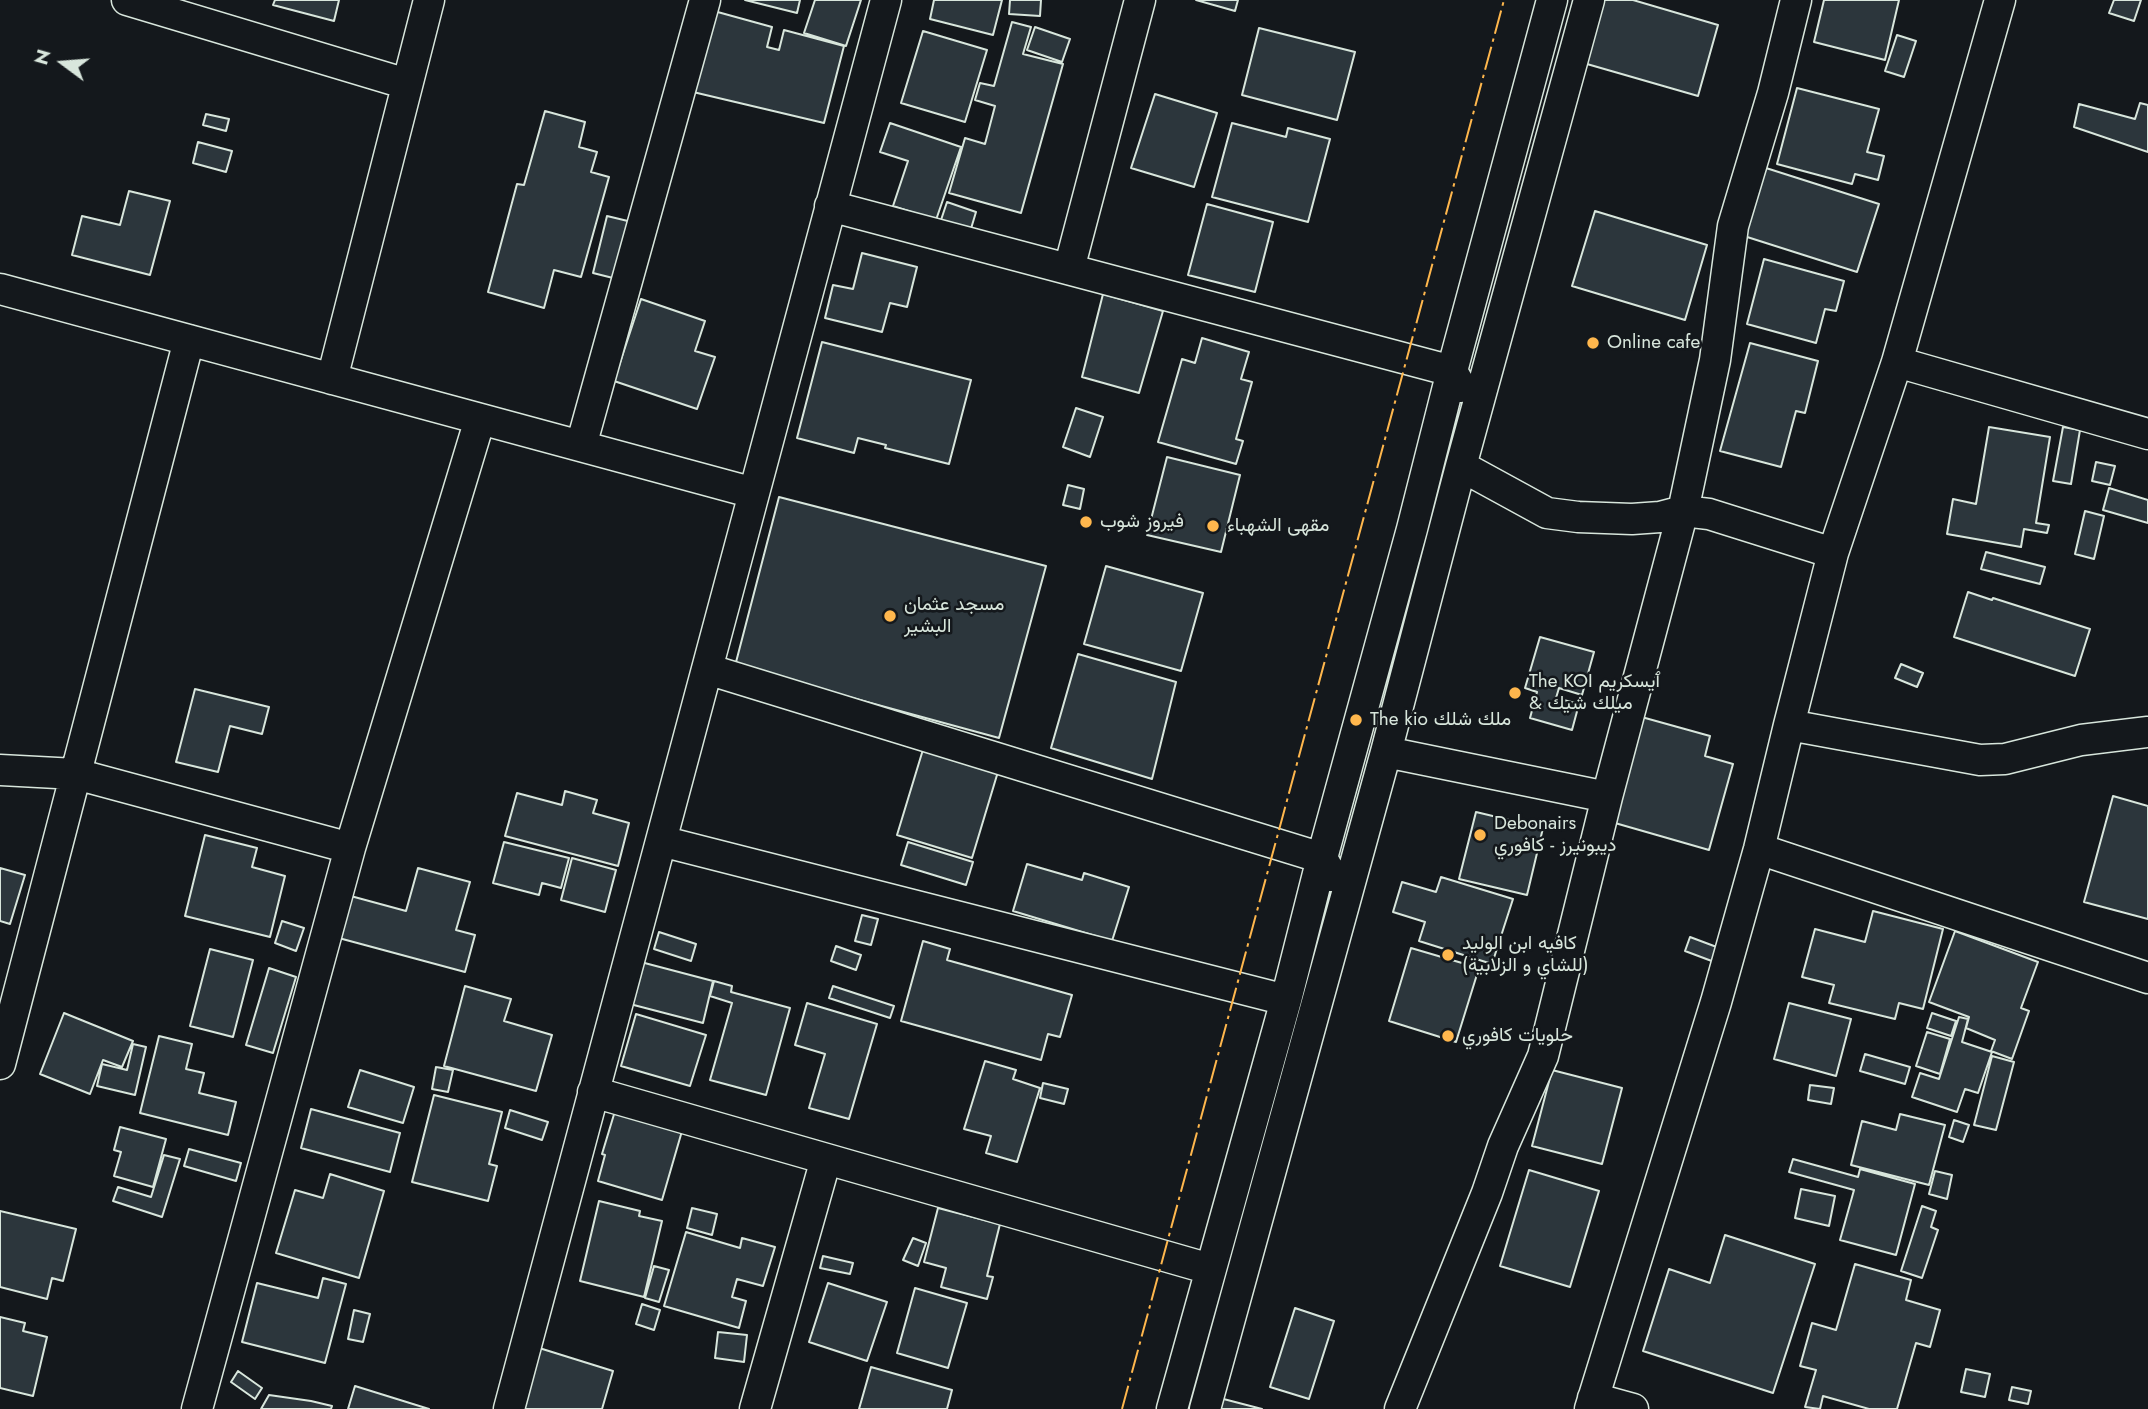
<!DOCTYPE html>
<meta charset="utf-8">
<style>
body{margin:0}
#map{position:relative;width:2148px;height:1409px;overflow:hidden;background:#14181c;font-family:Jost,sans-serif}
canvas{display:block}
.north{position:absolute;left:28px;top:28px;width:70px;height:70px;-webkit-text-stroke:5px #14181c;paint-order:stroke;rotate:286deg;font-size:19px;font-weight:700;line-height:28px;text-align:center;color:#d8e6dc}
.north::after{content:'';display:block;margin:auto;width:24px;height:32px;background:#d8e6dc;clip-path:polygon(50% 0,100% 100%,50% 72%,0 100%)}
</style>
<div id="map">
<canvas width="2148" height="1409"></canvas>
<div class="north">N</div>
</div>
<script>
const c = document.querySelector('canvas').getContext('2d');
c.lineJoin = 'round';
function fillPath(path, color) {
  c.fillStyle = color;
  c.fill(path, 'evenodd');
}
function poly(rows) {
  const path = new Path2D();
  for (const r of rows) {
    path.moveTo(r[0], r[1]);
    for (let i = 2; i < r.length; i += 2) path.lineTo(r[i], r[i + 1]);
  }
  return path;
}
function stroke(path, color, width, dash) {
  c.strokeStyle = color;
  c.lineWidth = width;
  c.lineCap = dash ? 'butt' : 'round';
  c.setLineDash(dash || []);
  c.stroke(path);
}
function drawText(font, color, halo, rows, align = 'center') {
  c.font = font + ' Jost,Vazirmatn,sans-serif';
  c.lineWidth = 5;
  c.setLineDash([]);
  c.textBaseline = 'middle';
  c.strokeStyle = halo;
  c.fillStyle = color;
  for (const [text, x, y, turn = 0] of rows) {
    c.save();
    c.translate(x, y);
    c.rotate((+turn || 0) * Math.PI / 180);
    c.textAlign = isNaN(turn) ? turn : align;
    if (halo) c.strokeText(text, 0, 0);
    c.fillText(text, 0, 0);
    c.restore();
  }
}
const building = poly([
 [275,0,339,0,334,21,273,5,275,0],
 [745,0,800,0,797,13,745,0],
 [815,0,861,0,846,46,804,33,815,0],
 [934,0,1002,0,993,35,930,19,934,0],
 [1010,0,1041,0,1040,16,1009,14,1010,0],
 [1196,0,1238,0,1235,11,1196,0],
 [1597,0,1633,0,1718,25,1698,96,1580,62,1597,0],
 [1824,0,1899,0,1885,60,1814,42,1824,0],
 [2114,0,2141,0,2134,21,2109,13,2114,0],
 [714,11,772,27,767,47,779,50,784,30,844,46,824,123,693,92,714,11],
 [1012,22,1031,27,1023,54,1063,64,1021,213,949,193,965,138,985,144,995,106,975,100,980,83,994,86,1012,22],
 [1035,27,1070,39,1062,62,1027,50,1035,27],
 [1259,28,1355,52,1337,120,1242,95,1259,28],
 [923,31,987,50,965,122,901,103,923,31],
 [1897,35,1916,41,1904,77,1885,71,1897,35],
 [1797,88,1879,109,1867,152,1884,156,1878,180,1855,174,1852,184,1777,164,1797,88],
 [1155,94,1217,113,1194,187,1131,168,1155,94],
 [2140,103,2148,105,2148,152,2074,127,2079,104,2135,119,2140,103],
 [545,111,585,122,579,147,597,152,591,172,609,177,581,277,554,270,544,308,488,292,517,184,524,185,545,111],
 [206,114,229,119,226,131,203,125,206,114],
 [890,123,961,147,936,220,893,206,908,161,880,152,890,123],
 [1232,123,1286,137,1288,128,1330,139,1308,222,1212,197,1232,123],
 [198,142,232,151,226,172,193,163,198,142],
 [1766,168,1879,204,1857,272,1744,236,1766,168],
 [129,191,170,201,150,275,72,255,82,216,120,225,129,191],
 [947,202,976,212,970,232,940,223,947,202],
 [1207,204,1273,222,1255,292,1188,275,1207,204],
 [1595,211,1707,245,1685,320,1572,286,1595,211],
 [607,216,632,222,617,279,593,273,607,216],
 [862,253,917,267,907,307,890,303,882,332,825,318,833,285,853,289,862,253],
 [1764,259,1844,281,1836,311,1825,309,1816,343,1747,324,1764,259],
 [1103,294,1163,311,1139,393,1082,377,1103,294],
 [641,299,705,321,695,351,715,357,697,409,614,381,641,299],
 [1202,338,1249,352,1241,379,1252,382,1236,439,1243,441,1236,464,1158,442,1182,359,1195,363,1202,338],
 [822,342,971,380,949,464,885,448,886,445,858,438,854,453,797,438,822,342],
 [1750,343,1818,361,1805,413,1796,411,1781,467,1720,451,1750,343],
 [1076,408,1103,417,1090,457,1063,447,1076,408],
 [1989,427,2050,437,2036,523,2049,525,2047,533,2024,529,2021,547,1947,534,1953,499,1976,504,1989,427],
 [2063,427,2080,430,2071,484,2053,481,2063,427],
 [1167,457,1240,475,1221,552,1147,535,1167,457],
 [2096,462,2115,466,2110,485,2092,481,2096,462],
 [1068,485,1084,489,1080,509,1063,505,1068,485],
 [2109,488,2148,500,2148,523,2103,510,2109,488],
 [779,497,1046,566,999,738,735,666,779,497],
 [2085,511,2104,516,2094,559,2075,554,2085,511],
 [1986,552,2045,567,2040,584,1981,569,1986,552],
 [1106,566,1203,593,1181,671,1084,644,1106,566],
 [1968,592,1992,600,1993,598,2090,629,2075,676,1954,637,1968,592],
 [1540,637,1594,652,1582,695,1559,688,1556,698,1579,704,1572,730,1530,718,1537,692,1525,688,1540,637],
 [1078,654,1176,682,1152,779,1051,748,1078,654],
 [1901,664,1923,673,1917,687,1895,678,1901,664],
 [195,689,269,707,262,734,230,726,218,772,176,762,195,689],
 [1638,716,1710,736,1705,756,1733,764,1709,850,1608,821,1638,716],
 [925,743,1000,765,972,858,897,835,925,743],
 [565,791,597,800,593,813,629,823,618,866,505,836,517,793,562,805,565,791],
 [2113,796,2148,806,2148,919,2084,902,2113,796],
 [1476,812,1543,828,1527,895,1459,879,1476,812],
 [205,835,257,848,252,867,285,876,270,937,185,916,205,835],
 [504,842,569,858,561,888,542,883,539,895,493,883,504,842],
 [908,842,973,862,966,885,901,865,908,842],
 [572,858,616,870,605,912,561,900,572,858],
 [1027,864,1082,880,1084,873,1129,887,1112,941,1013,911,1027,864],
 [0,868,25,875,10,924,0,921,0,868],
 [418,868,470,882,456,930,475,935,465,972,335,937,347,895,406,911,418,868],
 [1441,877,1513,899,1492,964,1419,941,1425,922,1393,912,1402,882,1436,892,1441,877],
 [1873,911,1943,929,1923,1009,1899,1003,1895,1019,1829,1003,1834,985,1802,977,1815,929,1865,942,1873,911],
 [862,915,878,919,871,945,855,941,862,915],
 [282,921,304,928,296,951,275,943,282,921],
 [1955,931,2038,962,2021,1008,2029,1011,2012,1059,1991,1051,1995,1040,1966,1028,1969,1017,1929,1002,1955,931],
 [659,932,696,944,691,961,654,949,659,932],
 [1690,937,1722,949,1717,963,1685,951,1690,937],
 [923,941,950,949,947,960,1072,995,1060,1037,1048,1034,1041,1060,901,1021,923,941],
 [836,946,861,955,856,970,831,961,836,946],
 [1411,948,1479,968,1456,1042,1389,1021,1411,948],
 [210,949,253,960,233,1037,190,1026,210,949],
 [637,961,713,981,703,1023,626,1003,637,961],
 [269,968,296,977,273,1053,246,1045,269,968],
 [714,981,732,986,731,992,790,1008,766,1095,710,1080,732,1003,710,996,714,981],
 [465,986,511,999,504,1021,552,1035,536,1091,444,1066,465,986],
 [833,986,894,1006,890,1018,829,998,833,986],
 [807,1003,877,1024,849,1119,809,1108,825,1054,795,1045,807,1003],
 [1789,1003,1851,1019,1836,1076,1774,1059,1789,1003],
 [64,1013,133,1041,122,1067,103,1060,90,1094,40,1074,64,1013],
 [1932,1013,1956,1021,1951,1036,1927,1028,1932,1013],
 [636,1014,706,1035,690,1086,621,1066,636,1014],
 [1959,1017,1968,1019,1962,1042,1992,1052,1978,1093,1965,1089,1957,1112,1912,1097,1920,1073,1939,1079,1959,1017],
 [1927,1032,1950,1039,1940,1074,1916,1066,1927,1032],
 [159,1036,192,1044,186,1069,204,1073,199,1093,236,1102,228,1135,140,1113,159,1036],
 [133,1044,146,1047,135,1095,97,1086,102,1064,127,1070,133,1044],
 [1865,1054,1910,1067,1905,1084,1860,1071,1865,1054],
 [1992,1056,2014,1062,1996,1130,1974,1125,1992,1056],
 [985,1061,1016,1070,1013,1079,1040,1088,1017,1162,986,1153,991,1136,964,1129,985,1061],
 [436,1067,453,1070,448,1092,432,1089,436,1067],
 [360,1070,414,1087,403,1123,348,1107,360,1070],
 [1552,1070,1622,1088,1602,1164,1532,1146,1552,1070],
 [1043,1083,1068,1089,1064,1104,1040,1098,1043,1083],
 [1810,1085,1834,1088,1831,1104,1808,1100,1810,1085],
 [434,1095,502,1112,489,1164,497,1166,488,1201,412,1182,434,1095],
 [311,1109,400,1133,390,1172,301,1148,311,1109],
 [510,1110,548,1122,542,1140,505,1128,510,1110],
 [615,1111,682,1131,662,1200,598,1181,605,1155,602,1154,615,1111],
 [1900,1114,1945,1125,1929,1185,1851,1165,1862,1121,1896,1130,1900,1114],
 [1954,1120,1969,1125,1963,1142,1949,1137,1954,1120],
 [120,1127,166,1139,153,1187,114,1176,121,1152,114,1150,120,1127],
 [189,1149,241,1163,236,1181,184,1166,189,1149],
 [164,1155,180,1159,162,1217,113,1201,118,1187,151,1197,164,1155],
 [1793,1159,1858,1177,1860,1169,1915,1184,1896,1255,1840,1240,1854,1190,1789,1172,1793,1159],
 [1529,1170,1599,1191,1570,1287,1500,1266,1529,1170],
 [1935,1171,1952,1175,1947,1199,1929,1194,1935,1171],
 [330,1174,384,1191,359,1278,276,1253,295,1190,323,1198,330,1174],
 [1801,1189,1835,1196,1829,1226,1795,1218,1801,1189],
 [599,1201,640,1211,639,1216,662,1221,644,1297,580,1281,599,1201],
 [1922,1206,1936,1211,1931,1227,1938,1230,1922,1278,1901,1271,1922,1206],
 [692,1208,717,1214,712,1235,687,1228,692,1208],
 [938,1208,1000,1224,987,1276,993,1277,987,1299,941,1287,946,1268,924,1262,938,1208],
 [0,1211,76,1229,63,1281,52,1278,47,1299,0,1287,0,1211],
 [686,1232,740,1248,742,1238,775,1247,763,1286,737,1279,732,1297,746,1301,739,1328,664,1306,686,1232],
 [1725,1235,1815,1264,1773,1393,1643,1351,1669,1269,1710,1283,1725,1235],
 [913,1238,926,1243,918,1266,903,1260,913,1238],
 [823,1256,853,1263,850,1274,820,1268,823,1256],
 [1855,1264,1911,1280,1906,1300,1940,1310,1930,1347,1916,1343,1897,1409,1869,1409,1823,1396,1820,1409,1805,1407,1816,1370,1800,1366,1812,1323,1836,1330,1855,1264],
 [654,1266,669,1270,659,1302,645,1298,654,1266],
 [323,1278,346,1284,325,1363,242,1342,257,1283,318,1298,323,1278],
 [828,1283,887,1302,867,1361,809,1342,828,1283],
 [915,1288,967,1303,948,1368,897,1353,915,1288],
 [642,1304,660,1310,654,1330,636,1324,642,1304],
 [1295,1308,1334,1321,1309,1399,1270,1387,1295,1308],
 [354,1310,370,1314,363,1342,348,1339,354,1310],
 [0,1317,25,1323,23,1331,47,1337,33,1396,0,1388,0,1317],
 [718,1332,747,1335,744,1362,715,1358,718,1332],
 [536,1347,613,1371,602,1409,516,1409,536,1347],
 [871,1367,952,1390,947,1409,859,1409,871,1367],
 [1966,1369,1990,1374,1985,1397,1961,1392,1966,1369],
 [238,1371,262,1388,255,1399,231,1382,238,1371],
 [355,1386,429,1409,348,1409,355,1386],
 [2012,1387,2031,1391,2028,1404,2009,1400,2012,1387],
 [269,1395,311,1401,332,1406,331,1409,261,1409,269,1395],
 [1212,1396,1262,1409,1208,1409,1212,1396]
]);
fillPath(building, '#2c363c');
stroke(building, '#d8e6dc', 2);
const minor = poly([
 [127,0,407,84],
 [830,206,1452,371,1461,387],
 [1069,269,1140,0],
 [0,289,754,493],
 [1897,362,2148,434],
 [332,379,429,0],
 [581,446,705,0],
 [1461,466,1547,513,1578,517,1632,519,1660,517,1683,511,1709,514,1833,553],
 [707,669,1322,858,1332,876],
 [1789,725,1980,760,2005,759,2081,740,2148,732],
 [1386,752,1607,797],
 [0,770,76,774,350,848],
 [661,841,1286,1000],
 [1759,849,2148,978],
 [0,1064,189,340],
 [593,1092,1210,1269],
 [1593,1398,1633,1409],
 [197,1409,350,848,480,419],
 [509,1409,886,0],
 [755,1409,826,1159],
 [1172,1409,1286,1000,1322,858,1412,529,1452,371,1552,0],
 [1205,1409,1386,752,1461,466,1589,0],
 [1400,1409,1487,1193,1503,1146,1543,1056,1607,797,1683,511,1715,360,1733,226,1773,93,1796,0],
 [1590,1409,1716,1002,1759,849,1789,725,1833,553,1897,362,2000,0]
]);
stroke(minor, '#d8e6dc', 33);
stroke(minor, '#14181c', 30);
stroke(poly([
 [1122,1409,1504,0]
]), '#ffb74d', 2, [24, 5, 3.5, 5]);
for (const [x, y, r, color] of [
 [1593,343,7,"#ffb74d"],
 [1086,522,7,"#ffb74d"],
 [1213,526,7,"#ffb74d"],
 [890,616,7,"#ffb74d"],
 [1515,693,7,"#ffb74d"],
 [1356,720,7,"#ffb74d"],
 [1480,835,7,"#ffb74d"],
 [1448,955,7,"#ffb74d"],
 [1448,1036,7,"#ffb74d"]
]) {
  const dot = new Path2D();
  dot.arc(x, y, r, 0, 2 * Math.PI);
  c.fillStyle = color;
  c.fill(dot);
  stroke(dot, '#14181c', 2.5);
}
drawText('19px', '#d8e6dc', '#14181c', [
 ["Online cafe",1607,343],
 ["فيروز شوب",1100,522],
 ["مقهى الشهباء",1227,526],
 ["مسجد عثمان",904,605],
 ["البشير",904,627],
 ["The KOI ٱيسكريم",1529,682],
 ["& ميلك شيك",1529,704],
 ["The kio ملك شلك",1370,720],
 ["Debonairs",1494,824],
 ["ديبونيرز - كافوري",1494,846],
 ["كافيه ابن الوليد",1462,944],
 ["(للشاي و الزلابية)",1462,966],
 ["حلويات كافوري",1462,1036]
], 'left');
</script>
